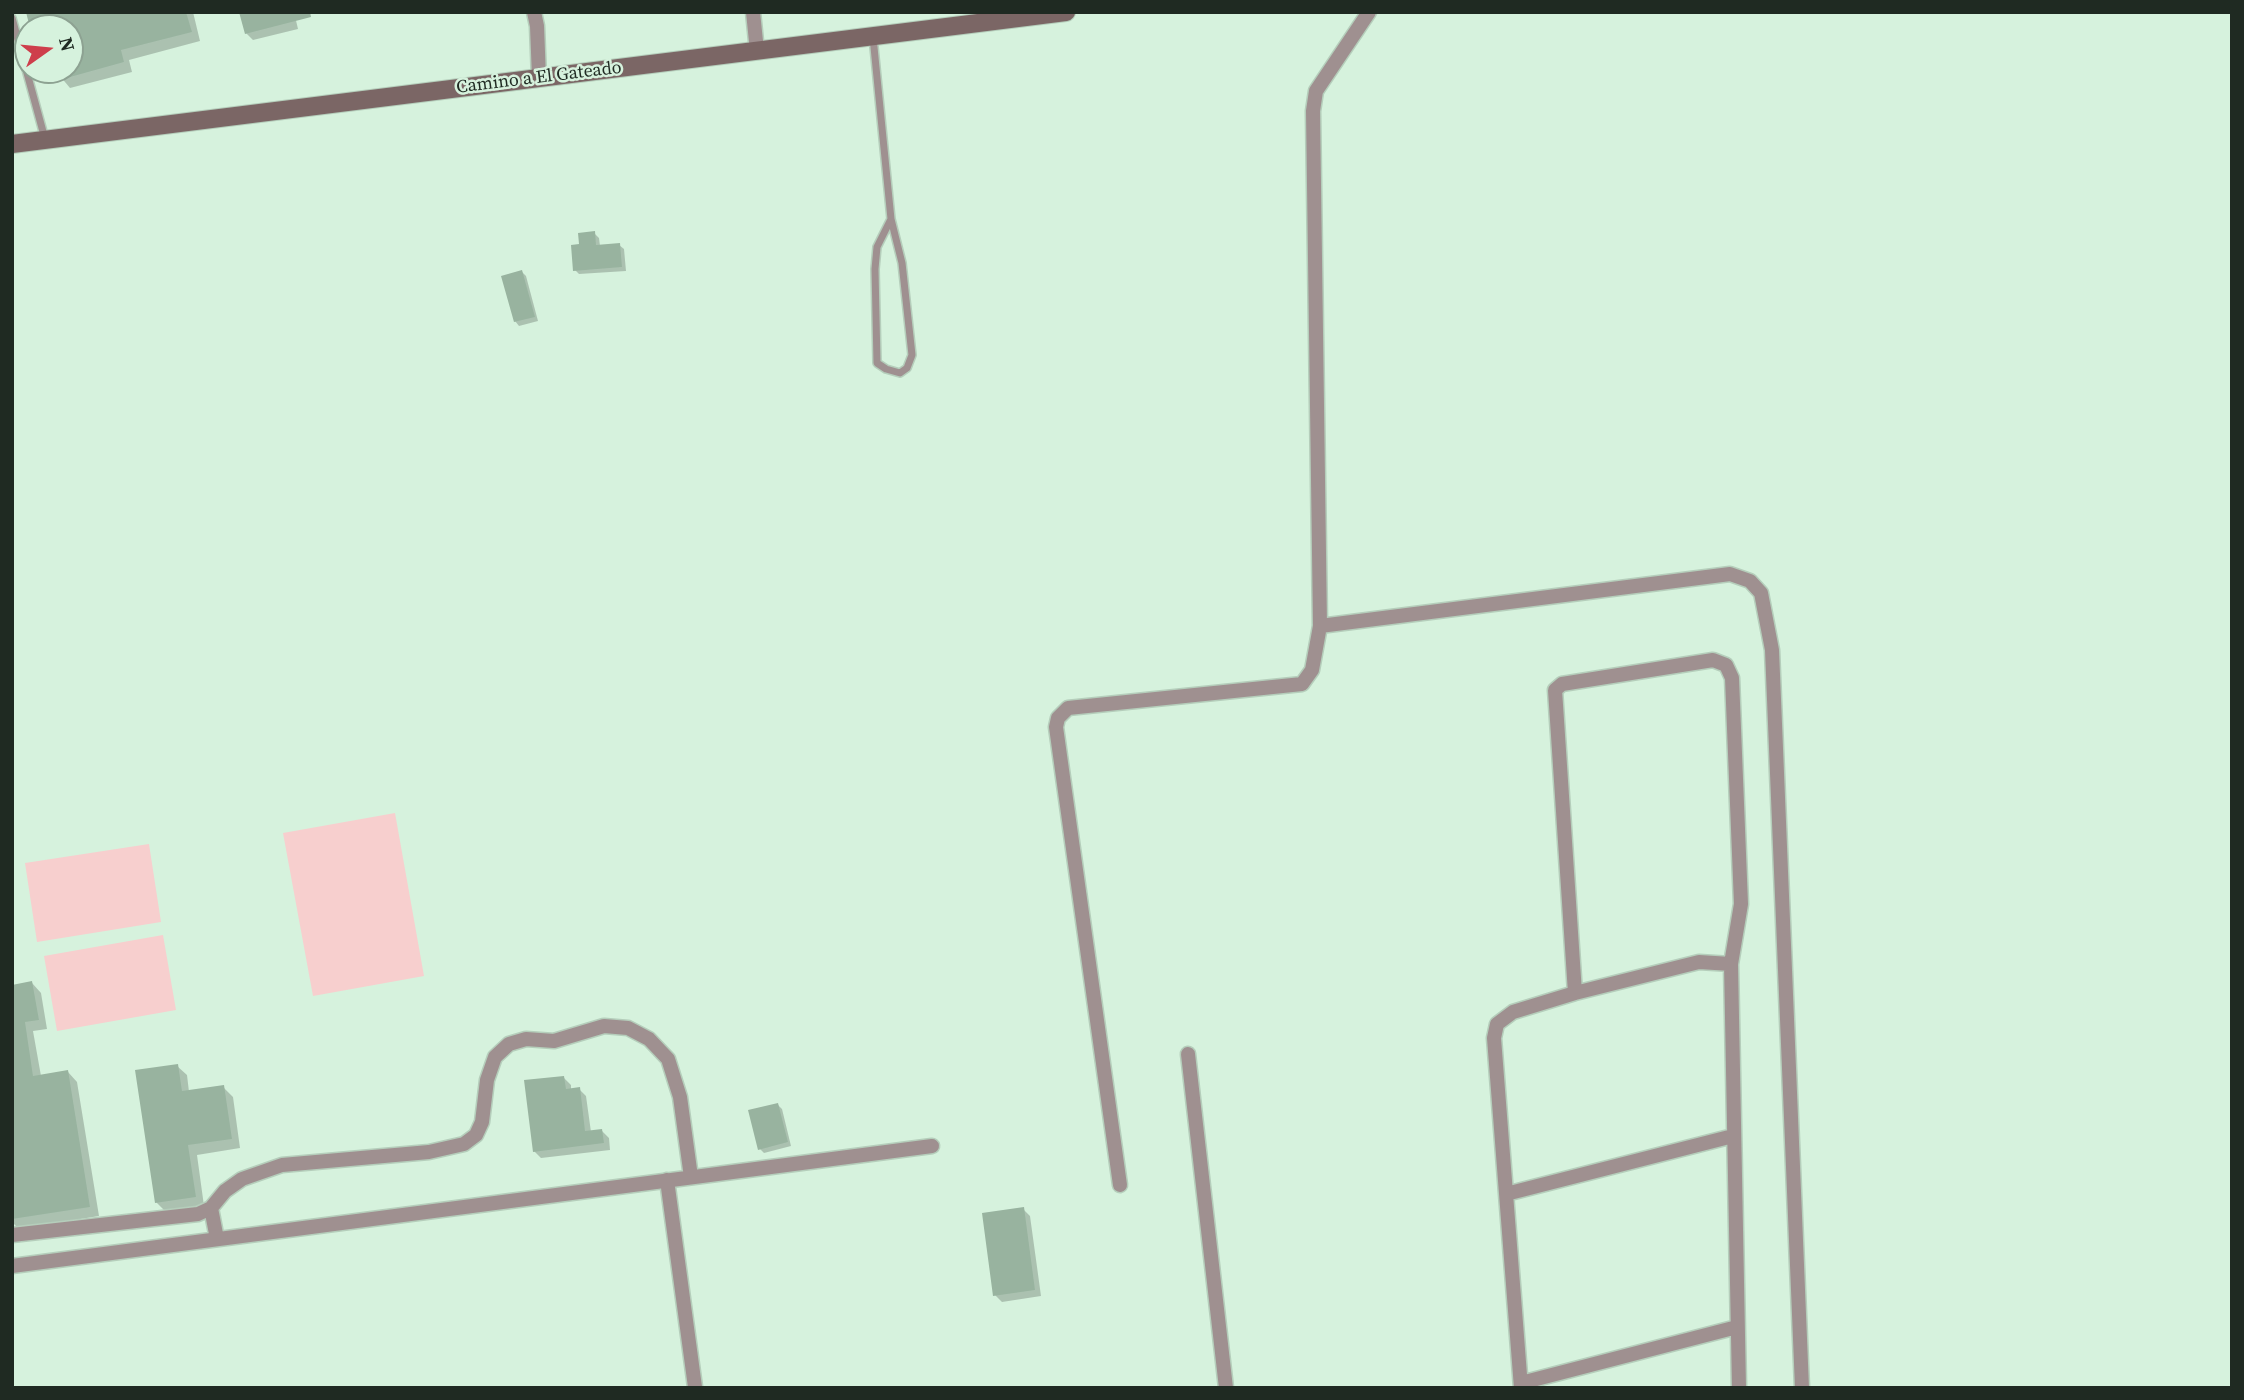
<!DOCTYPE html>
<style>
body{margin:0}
#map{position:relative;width:2244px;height:1400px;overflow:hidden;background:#d6f2dd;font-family:"Source Serif 4",serif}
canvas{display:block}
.frame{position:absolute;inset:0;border:14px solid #1f2a22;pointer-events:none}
.north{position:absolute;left:14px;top:14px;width:70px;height:70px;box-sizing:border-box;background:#d6f2dd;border:2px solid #8da292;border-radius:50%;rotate:75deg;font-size:19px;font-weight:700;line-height:28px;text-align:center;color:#1f2a22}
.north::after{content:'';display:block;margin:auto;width:24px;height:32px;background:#ce3e4b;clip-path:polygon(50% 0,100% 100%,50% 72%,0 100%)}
</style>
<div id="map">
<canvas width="2244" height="1400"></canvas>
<div class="frame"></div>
<div class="north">N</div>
</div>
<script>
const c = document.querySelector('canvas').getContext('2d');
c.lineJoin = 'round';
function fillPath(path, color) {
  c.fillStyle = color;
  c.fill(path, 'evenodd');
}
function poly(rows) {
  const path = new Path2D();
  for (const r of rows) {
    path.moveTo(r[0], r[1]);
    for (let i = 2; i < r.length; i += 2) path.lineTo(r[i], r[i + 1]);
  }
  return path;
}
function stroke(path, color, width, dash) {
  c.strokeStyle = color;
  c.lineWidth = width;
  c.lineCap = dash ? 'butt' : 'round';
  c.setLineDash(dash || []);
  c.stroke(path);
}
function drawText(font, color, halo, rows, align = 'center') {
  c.font = font + ' "Source Serif 4",serif';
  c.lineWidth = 5;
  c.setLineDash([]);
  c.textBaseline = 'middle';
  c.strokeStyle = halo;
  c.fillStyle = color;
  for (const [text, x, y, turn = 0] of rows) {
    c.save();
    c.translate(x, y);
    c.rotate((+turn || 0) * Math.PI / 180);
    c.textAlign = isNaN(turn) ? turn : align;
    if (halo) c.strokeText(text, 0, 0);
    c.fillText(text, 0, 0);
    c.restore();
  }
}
fillPath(poly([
 [395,813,424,976,313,996,283,833],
 [149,844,161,922,37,942,25,863],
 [163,935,176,1010,57,1031,44,956]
]), '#f7cfce');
fillPath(poly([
 [28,12,193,12,200,41,129,60,132,72,70,88,60,76,52,78,44,70,70,70,70,28,32,28],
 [294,12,298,29,253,40,246,33],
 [594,233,599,238,600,246,619,245,624,249,626,271,579,274,575,270,581,246],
 [522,272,526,276,538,321,519,326,515,321],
 [32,983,41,993,47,1029,33,1031,41,1076,68,1072,77,1082,99,1216,19,1229,12,1222,12,986],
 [177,1066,187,1075,189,1092,223,1087,233,1097,240,1148,197,1155,204,1206,166,1212,156,1202],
 [564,1078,571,1085,571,1090,579,1089,586,1096,591,1132,602,1131,609,1138,610,1150,541,1158,534,1151],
 [777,1104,782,1109,791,1146,764,1153,760,1149],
 [1023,1209,1030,1216,1041,1296,1002,1302,995,1295]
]), '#0003');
fillPath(poly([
 [26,12,186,12,192,32,121,50,124,62,70,77,70,28,30,28],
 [239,12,310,12,311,17,245,34],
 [595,231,596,245,620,243,622,267,573,271,571,245,579,244,578,233],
 [522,270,535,317,514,322,501,276],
 [32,981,39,1020,25,1022,33,1076,68,1070,90,1207,12,1219,12,985],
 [178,1064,182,1091,224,1085,232,1139,188,1145,196,1197,155,1203,135,1070],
 [564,1076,566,1089,580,1087,585,1131,602,1129,604,1143,533,1152,524,1080],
 [778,1103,788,1142,758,1150,748,1110],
 [1024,1207,1035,1290,993,1296,982,1213]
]), '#98b39f');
const lane = poly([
 [12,18,45,139],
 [873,37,891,219,877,247,875,269,877,363,886,369,900,373,907,368,912,355,902,263,891,219]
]);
const street = poly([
 [534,12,537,26,539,78],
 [753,12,757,51],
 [1320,626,1730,574,1750,581,1761,593,1772,650,1802,1388],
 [1575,993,1555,690,1562,684,1713,660,1726,665,1732,678,1741,904,1731,964,1739,1388],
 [1188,1054,1226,1388],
 [667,1180,695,1387],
 [1120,1185,1056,727,1058,718,1068,708,1302,684,1312,670,1320,626,1313,111,1316,91,1369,12],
 [1506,1194,1733,1136],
 [211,1208,217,1239],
 [12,1235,198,1214,211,1208,225,1191,242,1179,282,1165,429,1152,464,1144,476,1135,482,1122,487,1080,495,1057,509,1044,526,1039,554,1041,604,1026,628,1028,649,1039,668,1059,680,1097,691,1177],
 [12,1266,932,1146],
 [1521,1383,1737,1327],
 [1521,1388,1494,1038,1497,1024,1513,1012,1575,993,1699,962,1731,964]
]);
const secondary = poly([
 [12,144,1066,12]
]);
stroke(lane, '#b5cebb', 10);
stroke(street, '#b5cebb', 17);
stroke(secondary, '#b5cebb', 20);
stroke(lane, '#9f9090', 7);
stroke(street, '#9f9090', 14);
stroke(secondary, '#7b6665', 18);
drawText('18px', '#1f2a22', '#d6f2dd', [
 ["Camino a El Gateado",539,78,-7]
]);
</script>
